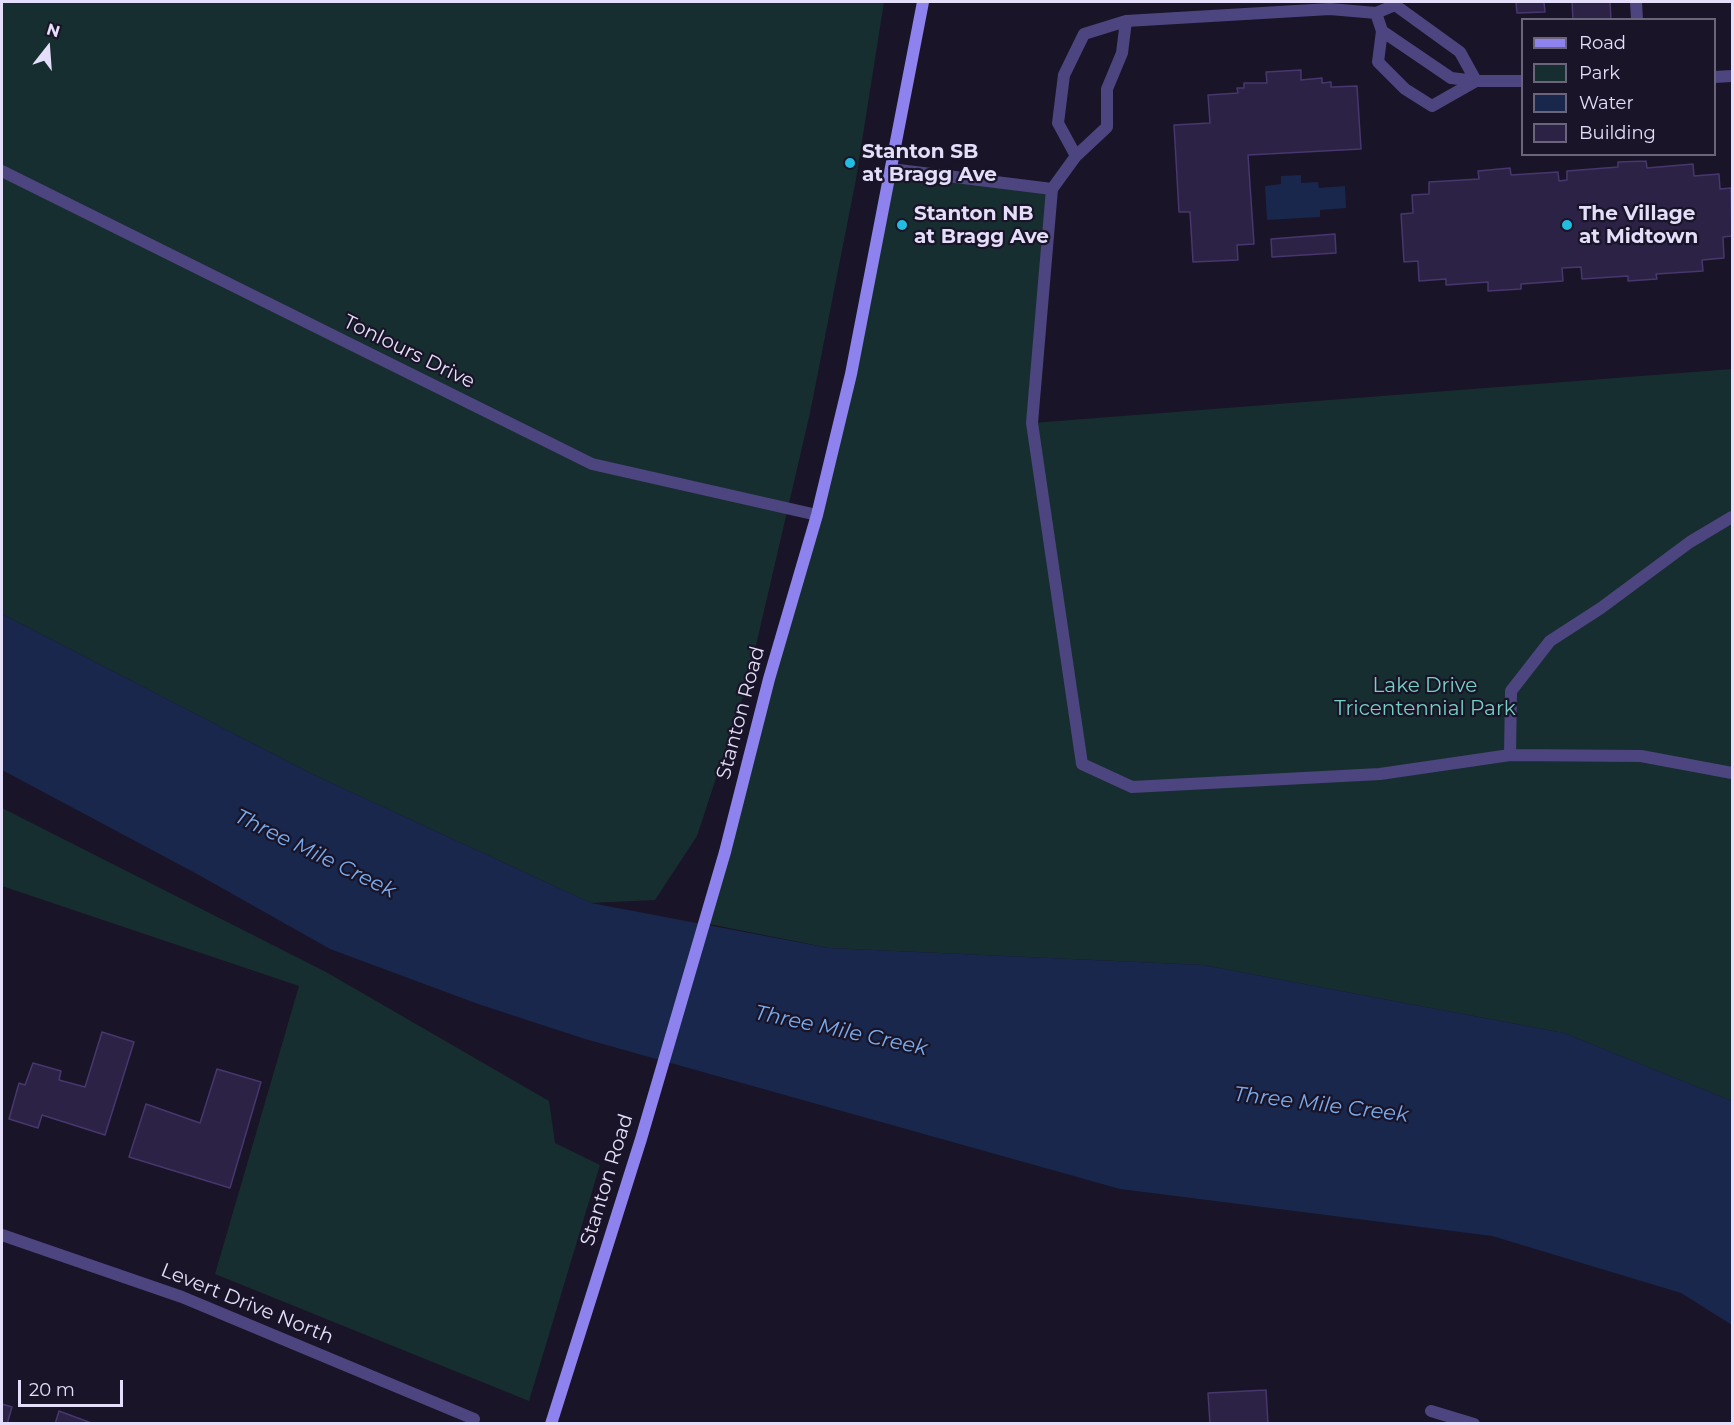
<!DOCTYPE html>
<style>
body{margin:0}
#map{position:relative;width:1734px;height:1425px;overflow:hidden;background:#191427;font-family:Montserrat,sans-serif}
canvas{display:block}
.frame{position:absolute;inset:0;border:3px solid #e4defa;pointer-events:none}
.legend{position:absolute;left:1521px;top:18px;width:195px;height:138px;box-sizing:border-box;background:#191427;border:2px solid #6a657b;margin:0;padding:8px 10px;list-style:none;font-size:18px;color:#e4defa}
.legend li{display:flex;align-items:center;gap:12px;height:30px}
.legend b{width:30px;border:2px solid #6a657b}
.north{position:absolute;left:18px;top:18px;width:60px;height:60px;-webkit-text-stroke:4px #191427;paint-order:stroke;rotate:17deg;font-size:16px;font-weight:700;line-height:24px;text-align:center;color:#e4defa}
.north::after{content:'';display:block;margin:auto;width:21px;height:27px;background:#e4defa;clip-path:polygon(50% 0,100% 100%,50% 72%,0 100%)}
.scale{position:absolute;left:18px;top:1380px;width:105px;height:27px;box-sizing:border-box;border:3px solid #e4defa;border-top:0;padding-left:8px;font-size:18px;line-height:21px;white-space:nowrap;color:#e4defa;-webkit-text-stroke:4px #191427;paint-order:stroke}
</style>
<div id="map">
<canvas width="1734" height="1425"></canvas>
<div class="frame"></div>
<ul class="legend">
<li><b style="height:8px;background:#8e82ee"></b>Road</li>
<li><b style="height:16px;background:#172e30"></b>Park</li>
<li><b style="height:16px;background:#18274b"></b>Water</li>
<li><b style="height:16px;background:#2c2245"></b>Building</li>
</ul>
<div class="north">N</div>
<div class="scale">20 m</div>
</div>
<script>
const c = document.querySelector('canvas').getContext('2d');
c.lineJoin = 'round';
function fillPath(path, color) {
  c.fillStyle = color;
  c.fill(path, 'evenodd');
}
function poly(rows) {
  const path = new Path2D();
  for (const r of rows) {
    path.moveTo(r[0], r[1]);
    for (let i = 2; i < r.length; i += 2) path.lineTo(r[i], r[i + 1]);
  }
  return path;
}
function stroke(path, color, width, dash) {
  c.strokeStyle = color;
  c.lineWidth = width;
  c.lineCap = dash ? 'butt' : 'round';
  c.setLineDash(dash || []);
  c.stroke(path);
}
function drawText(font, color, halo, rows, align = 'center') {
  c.font = font + ' Montserrat,sans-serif';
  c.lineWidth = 4.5;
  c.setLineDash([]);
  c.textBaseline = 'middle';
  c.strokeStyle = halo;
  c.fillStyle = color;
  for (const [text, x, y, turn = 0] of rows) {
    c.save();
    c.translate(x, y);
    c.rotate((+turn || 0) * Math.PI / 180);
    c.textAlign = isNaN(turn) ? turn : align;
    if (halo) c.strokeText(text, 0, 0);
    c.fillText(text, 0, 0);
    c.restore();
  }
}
fillPath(poly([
 [4,2,884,2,856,179,810,413,747,684,697,836,655,900,591,903,312,774,2,614,2,6],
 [891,169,1052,189,1032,423,1732,369,1732,1101,1564,1033,1203,965,829,948,704,923,817,515],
 [2,808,326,972,549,1101,555,1143,600,1165,529,1401,215,1274,299,986,2,886]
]), '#172e30');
fillPath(poly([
 [1301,175,1301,183,1318,182,1319,188,1345,186,1346,208,1320,210,1320,217,1267,220,1265,186,1281,184,1281,176],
 [2,614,312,774,591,903,829,948,1203,965,1564,1033,1732,1101,1732,1325,1681,1293,1492,1236,1120,1189,585,1039,478,1004,330,949,197,874,2,770]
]), '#18274b');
const building = poly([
 [1516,2,1544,2,1545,12,1517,13,1516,2],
 [1572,2,1610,2,1611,20,1573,20,1572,2],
 [1301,70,1301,80,1322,78,1322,83,1331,82,1331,87,1357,86,1361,149,1248,155,1254,244,1237,245,1238,260,1193,262,1190,212,1179,212,1174,125,1210,123,1208,95,1238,93,1237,88,1244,88,1244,83,1267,83,1266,72,1301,70],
 [1646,161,1647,168,1693,164,1694,176,1719,174,1720,189,1731,188,1732,236,1723,237,1724,258,1702,260,1703,271,1656,274,1657,279,1628,281,1628,276,1582,279,1581,267,1562,268,1563,281,1521,284,1521,289,1488,291,1488,282,1446,285,1446,279,1419,281,1418,261,1404,262,1401,214,1413,213,1412,195,1429,194,1429,182,1479,179,1478,171,1510,168,1511,175,1558,172,1559,181,1567,180,1567,171,1618,167,1618,162,1646,161],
 [1335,234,1336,253,1272,257,1271,239,1335,234],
 [102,1032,134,1042,105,1135,42,1115,38,1128,9,1119,19,1083,25,1085,33,1063,61,1071,59,1080,85,1087,102,1032],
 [217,1069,261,1082,230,1188,129,1157,146,1104,200,1123,217,1069],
 [1266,1390,1268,1424,1210,1424,1208,1393,1266,1390],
 [2,1404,12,1407,7,1424,2,1424,2,1404],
 [59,1411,94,1424,55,1424,59,1411]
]);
fillPath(building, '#2c2245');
stroke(building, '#47376e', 1.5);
stroke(poly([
 [1636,2,1637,20],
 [1395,5,1460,52,1476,81],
 [1376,13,1382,31,1451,78,1476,81,1522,81],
 [1382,31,1378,62,1405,89,1432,106,1476,81],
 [1714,77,1732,76],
 [1076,156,1058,123,1064,75,1084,34,1126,21,1330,9,1376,13,1395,5,1396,2],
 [891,169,1052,189,1032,423,1082,764,1132,787,1380,774,1510,755,1511,691,1550,641,1601,608,1690,542,1732,517],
 [1052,189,1076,156,1107,127,1107,89,1122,53,1126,21],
 [1510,755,1641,756,1732,773]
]), '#4d457f', 12);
stroke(poly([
 [2,171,592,464,817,515],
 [2,1235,182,1297,474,1419],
 [1431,1411,1474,1424]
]), '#4d457f', 12);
stroke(poly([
 [551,1424,641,1139,725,852,769,679,817,515,851,374,923,2]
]), '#8e82ee', 12);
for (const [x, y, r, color] of [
 [850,163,6,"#23bce1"],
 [902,225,6,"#23bce1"],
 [1567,225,6,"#23bce1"]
]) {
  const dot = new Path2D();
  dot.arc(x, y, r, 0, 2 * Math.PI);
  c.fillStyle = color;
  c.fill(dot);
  stroke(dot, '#191427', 2);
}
drawText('bold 20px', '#e4defa', '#191427', [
 ["Stanton SB",862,152],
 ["at Bragg Ave",862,175],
 ["Stanton NB",914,214],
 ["at Bragg Ave",914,237],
 ["The Village",1579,214],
 ["at Midtown",1579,237]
], 'left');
drawText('20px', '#e4defa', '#191427', [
 ["Tonlours Drive",409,352,26],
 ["Stanton Road",741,713,-75],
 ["Stanton Road",607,1180,-73],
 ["Levert Drive North",247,1304,22]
]);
drawText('20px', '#73d2c3', '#191427', [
 ["Lake Drive",1425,686],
 ["Tricentennial Park",1425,709]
]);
drawText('italic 21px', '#7aaced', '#191427', [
 ["Three Mile Creek",315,854,26],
 ["Three Mile Creek",841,1031,12],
 ["Three Mile Creek",1321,1105,7]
]);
</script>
